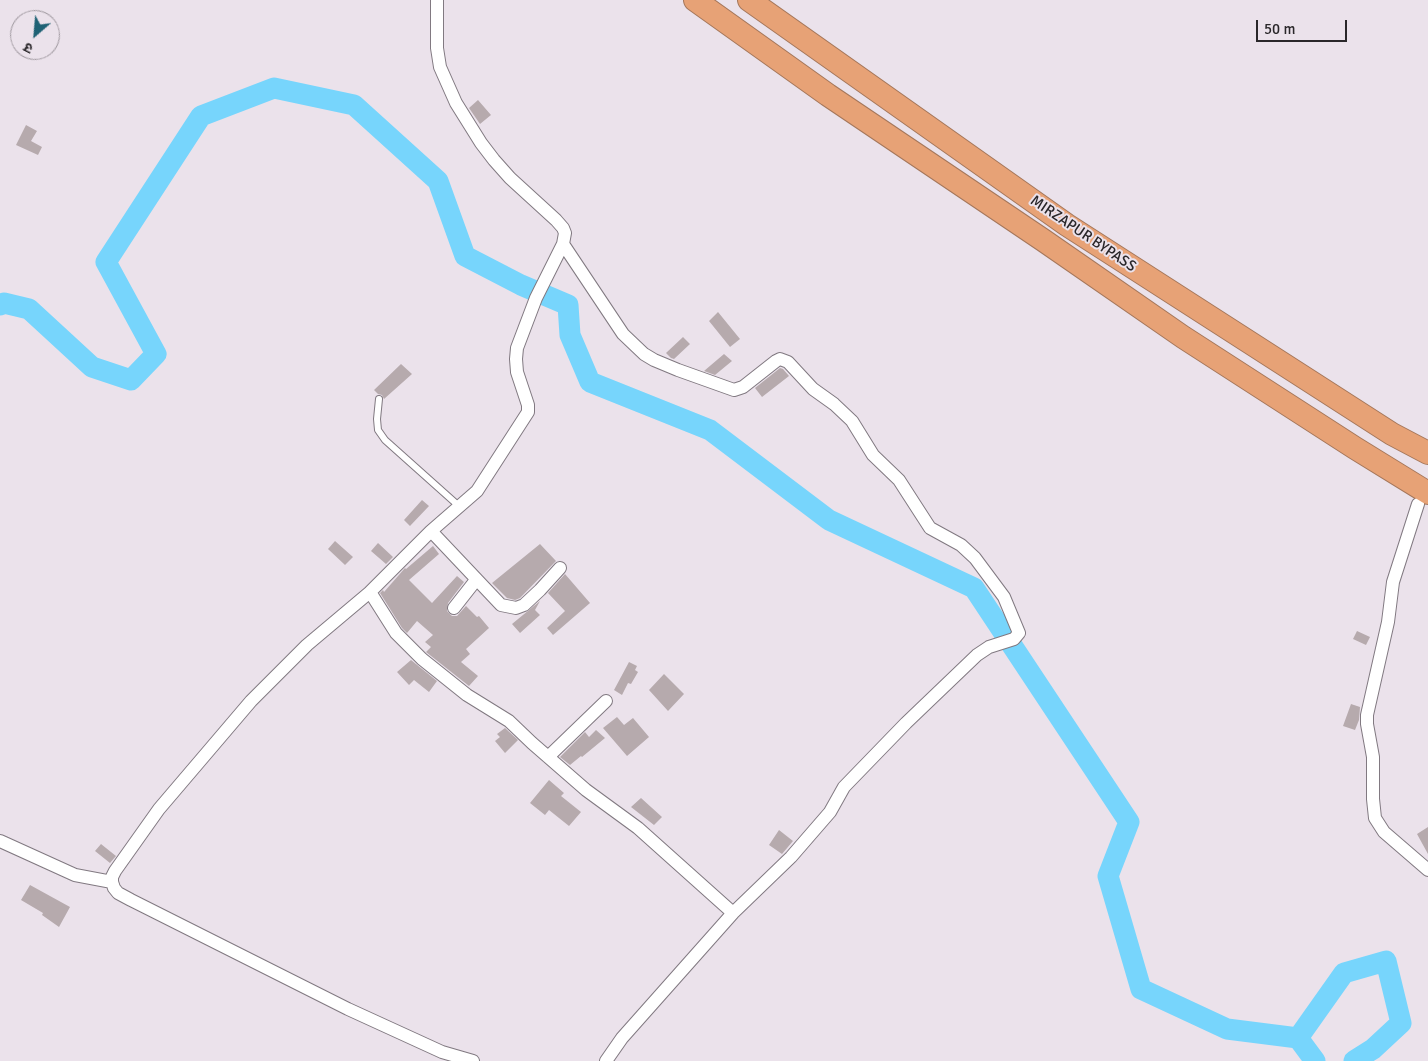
<!DOCTYPE html>
<meta charset="utf-8">
<style>
body{margin:0}
#map{position:relative;width:1428px;height:1061px;overflow:hidden;background:#ebe2eb;font-family:Signika,"Noto Sans Devanagari",sans-serif}
canvas{display:block}
.north{position:absolute;left:10px;top:10px;width:50px;height:50px;box-sizing:border-box;background:#ebe2eb;border:1px solid #9e979e;border-radius:50%;rotate:207deg;font-size:14px;font-weight:700;line-height:20px;text-align:center;color:#2a272a}
.north::after{content:'';display:block;margin:auto;width:18px;height:22px;background:#1f6275;clip-path:polygon(50% 0,100% 100%,50% 72%,0 100%)}
.scale{position:absolute;left:1256px;top:20px;width:91px;height:22px;box-sizing:border-box;border:2px solid #2a272a;border-top:0;padding-left:6px;font-size:15px;line-height:18px;white-space:nowrap;color:#2a272a;-webkit-text-stroke:4px #ebe2eb;paint-order:stroke}
</style>
<div id="map">
<canvas width="1428" height="1061"></canvas>
<div class="north">उ</div>
<div class="scale">50 m</div>
</div>
<script>
const c = document.querySelector('canvas').getContext('2d');
c.lineJoin = 'round';
function poly(rows) {
  const path = new Path2D();
  for (const r of rows) {
    path.moveTo(r[0], r[1]);
    for (let i = 2; i < r.length; i += 2) path.lineTo(r[i], r[i + 1]);
  }
  return path;
}
function stroke(path, color, width, dash) {
  c.strokeStyle = color;
  c.lineWidth = width;
  c.lineCap = dash ? 'butt' : 'round';
  c.setLineDash(dash || []);
  c.stroke(path);
}
function fillPath(path, color) {
  c.fillStyle = color;
  c.fill(path, 'evenodd');
}
function drawText(font, color, halo, rows, align = 'center') {
  c.font = font + ' Signika,sans-serif';
  c.lineWidth = 4;
  c.setLineDash([]);
  c.textBaseline = 'middle';
  c.strokeStyle = halo;
  c.fillStyle = color;
  for (const [text, x, y, turn = 0] of rows) {
    c.save();
    c.translate(x, y);
    c.rotate((+turn || 0) * Math.PI / 180);
    c.textAlign = isNaN(turn) ? turn : align;
    if (halo) c.strokeText(text, 0, 0);
    c.fillText(text, 0, 0);
    c.restore();
  }
}
stroke(poly([
 [0,305,4,303,29,309,92,367,131,380,156,354,106,262,201,116,274,88,354,105,438,181,465,256,521,285,568,305,570,335,590,382,710,430,829,520,974,588,1129,822,1108,876,1141,989,1227,1029,1298,1038,1315,1061],
 [1298,1038,1344,973,1386,961,1401,1023,1373,1049,1354,1061]
]), '#77d5fc', 21);
fillPath(poly([
 [478,100,491,115,480,124,469,108],
 [26,125,37,131,31,141,42,147,38,155,16,145],
 [718,312,740,339,730,347,709,321],
 [683,337,690,344,674,359,671,358,666,353],
 [724,354,732,361,715,375,704,371],
 [401,364,412,374,384,399,382,395,378,394,374,390],
 [780,368,783,369,789,376,762,397,755,388],
 [422,500,429,506,410,526,404,520],
 [335,541,353,557,345,565,328,549],
 [378,543,393,557,386,564,371,551],
 [540,544,556,561,520,598,515,600,507,598,492,583],
 [433,546,439,554,409,580,432,603,457,576,464,582,448,603,447,611,452,616,457,616,466,606,477,617,479,616,489,628,466,649,470,654,461,662,478,676,469,686,426,652,431,647,425,642,433,635,417,621,407,633,402,628,380,593,383,590,384,592,405,568,406,569],
 [565,574,590,603,553,635,547,628,565,611,548,593],
 [540,601,535,610,540,615,520,633,512,624],
 [1357,631,1370,637,1366,645,1353,639],
 [411,660,437,681,429,692,414,680,409,685,397,672],
 [629,662,637,666,635,670,638,672,631,684,628,683,622,695,614,690],
 [664,674,684,694,668,711,649,690],
 [1351,704,1360,707,1359,720,1355,730,1343,726],
 [617,717,624,725,633,718,649,737,627,756,603,728],
 [505,728,518,740,505,753,495,741,500,737,497,734],
 [596,730,605,738,582,757,581,756,570,765,560,757,585,732,589,737],
 [549,780,564,793,561,796,581,812,569,826,549,810,545,815,530,803],
 [641,798,662,817,654,825,631,807],
 [1428,827,1428,854,1417,834],
 [779,830,793,841,782,854,769,845],
 [101,844,116,856,110,863,95,851],
 [30,885,70,907,59,927,42,915,43,913,21,900]
]), '#b6aaad');
const lane = poly([
 [379,399,377,419,378,430,385,440,460,507]
]);
const street = poly([
 [437,0,437,48,440,67,456,103,481,143,494,160,510,178,556,220,563,228,565,233,563,244,536,298,517,348,516,359,517,372,528,405,528,412,477,491,431,531,370,592,307,645,251,701,159,809,115,871,112,877,112,882,114,888,118,893,131,900,348,1009,442,1052,473,1061],
 [563,244,623,334,644,354,654,360,678,370,734,390,743,387,776,361,780,359,788,362,813,389,834,404,852,421,873,455,899,480,930,528,961,545,975,558,1004,597,1019,633,1014,639,989,647,977,655,906,723,844,787,830,812,791,857,733,913,622,1038,606,1061],
 [1418,504,1393,582,1388,622,1367,715,1367,724,1373,757,1373,799,1375,818,1384,832,1428,870],
 [431,531,501,605,516,608,524,605,540,590,560,568],
 [370,592,396,633,422,659,467,695,509,721,532,743,586,790,638,828,733,913],
 [454,608,476,580],
 [548,757,606,701],
 [0,841,75,875,112,882]
]);
const highway = poly([
 [695,0,828,95,1043,240,1183,337,1355,448,1428,493],
 [749,0,1067,225,1392,434,1428,453]
]);
stroke(lane, '#817981', 8);
stroke(street, '#817981', 14);
stroke(highway, '#a5775b', 24);
stroke(lane, '#fff', 6);
stroke(street, '#fff', 12);
stroke(highway, '#e7a276', 22);
drawText('15px', '#2a272a', '#ebe2eb', [
 ["MIRZAPUR BYPASS",1083,234,34]
]);
</script>
